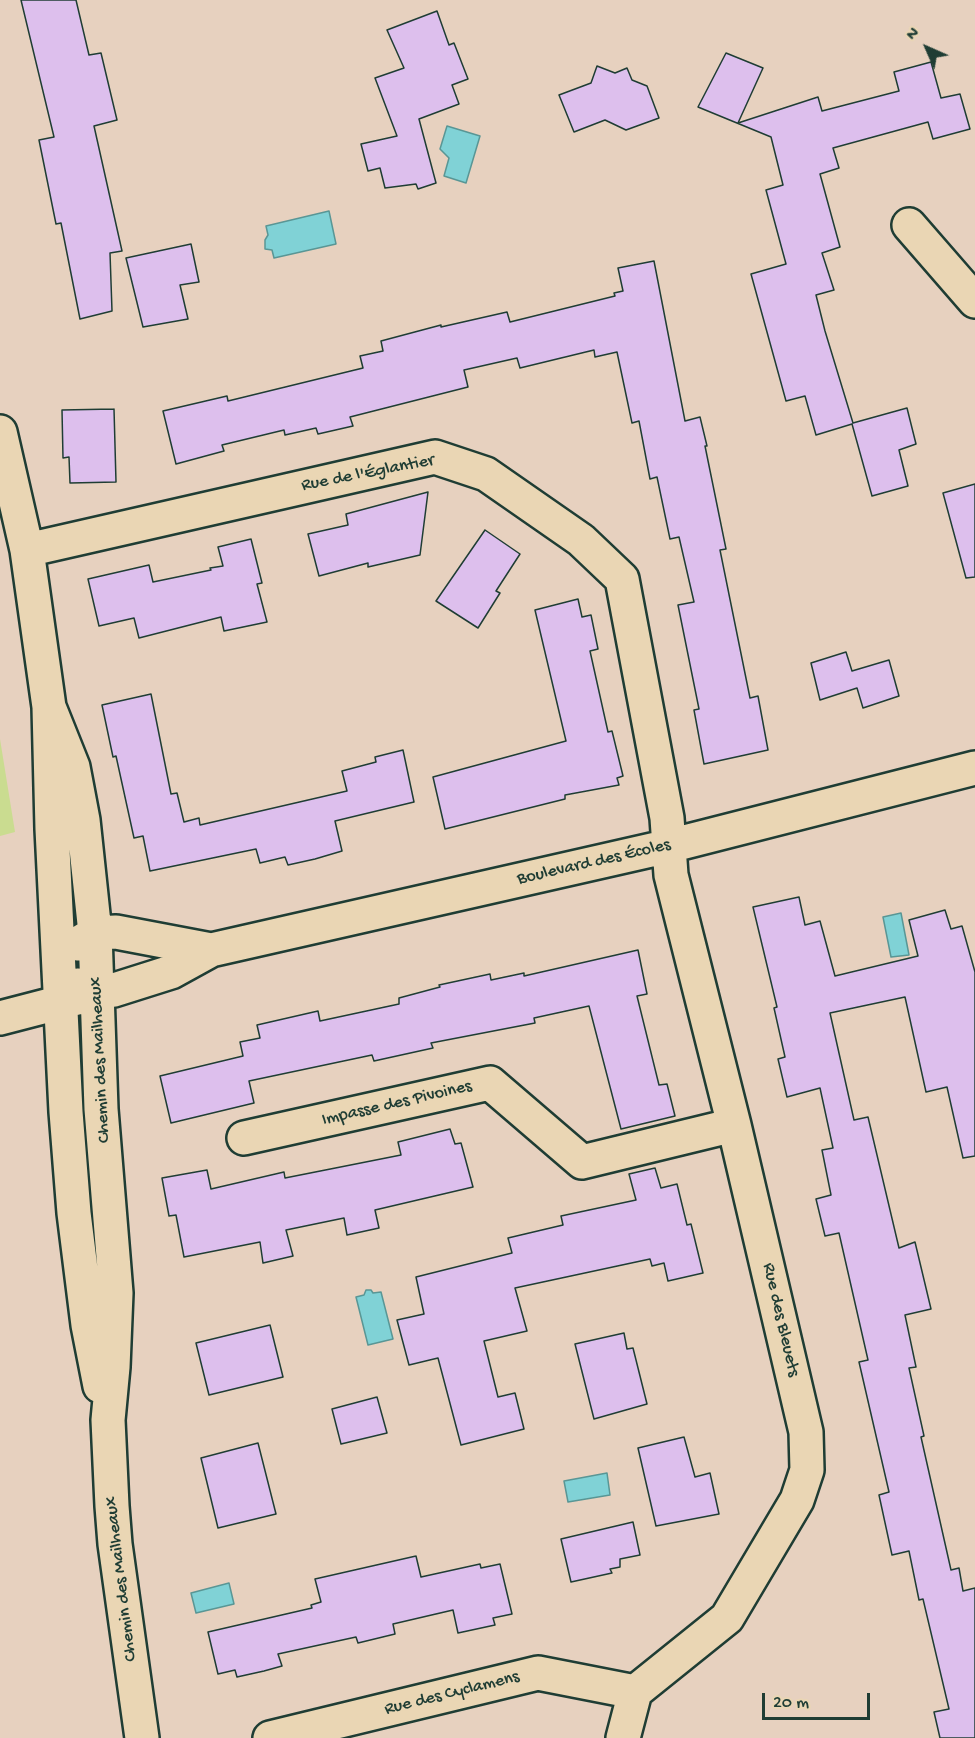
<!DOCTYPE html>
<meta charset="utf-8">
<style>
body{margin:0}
#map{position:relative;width:975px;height:1738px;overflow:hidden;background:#e7d1bf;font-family:"Gochi Hand",sans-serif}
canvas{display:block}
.north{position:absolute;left:897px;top:18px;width:60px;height:60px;-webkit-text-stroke:4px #ead6b4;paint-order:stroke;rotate:315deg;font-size:16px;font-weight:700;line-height:24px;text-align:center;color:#1f3d34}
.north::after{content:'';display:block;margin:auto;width:21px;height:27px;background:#1f3d34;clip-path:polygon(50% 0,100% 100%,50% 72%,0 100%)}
.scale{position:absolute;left:762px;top:1693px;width:108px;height:27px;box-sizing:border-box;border:3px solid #1f3d34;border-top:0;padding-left:8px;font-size:18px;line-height:21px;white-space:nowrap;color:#1f3d34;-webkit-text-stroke:4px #ead6b4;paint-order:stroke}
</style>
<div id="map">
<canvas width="975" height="1738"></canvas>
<div class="north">N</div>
<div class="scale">20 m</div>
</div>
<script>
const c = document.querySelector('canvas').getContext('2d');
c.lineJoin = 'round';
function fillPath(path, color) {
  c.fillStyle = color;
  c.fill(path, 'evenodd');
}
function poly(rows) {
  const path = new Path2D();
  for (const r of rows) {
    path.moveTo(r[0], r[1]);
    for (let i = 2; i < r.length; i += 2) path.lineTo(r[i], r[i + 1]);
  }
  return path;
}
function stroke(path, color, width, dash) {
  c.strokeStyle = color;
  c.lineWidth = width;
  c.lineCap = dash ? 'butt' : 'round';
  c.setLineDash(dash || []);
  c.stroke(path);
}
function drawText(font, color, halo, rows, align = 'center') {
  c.font = font + ' "Gochi Hand",sans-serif';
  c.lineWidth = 4.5;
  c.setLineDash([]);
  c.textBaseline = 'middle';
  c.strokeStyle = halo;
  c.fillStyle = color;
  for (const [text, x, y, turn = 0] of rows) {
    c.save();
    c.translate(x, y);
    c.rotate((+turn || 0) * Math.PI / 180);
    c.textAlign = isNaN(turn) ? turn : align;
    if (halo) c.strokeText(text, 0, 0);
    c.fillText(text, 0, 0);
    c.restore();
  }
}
fillPath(poly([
 [0,739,15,832,0,836]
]), '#cadc90');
const water = poly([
 [447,126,480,136,466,183,444,176,449,158,440,149,447,126],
 [329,211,336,244,274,258,272,250,265,249,265,240,268,235,266,226,329,211],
 [901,913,909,955,891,957,883,917,901,913],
 [366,1290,371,1290,373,1293,381,1292,393,1339,368,1345,356,1297,364,1295,366,1290],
 [607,1473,610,1495,568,1502,564,1481,607,1473],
 [229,1583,234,1604,196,1613,191,1593,229,1583]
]);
fillPath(water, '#80d2d6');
stroke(water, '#599695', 1.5);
const building = poly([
 [21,0,76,0,89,55,101,53,117,120,94,126,122,251,110,253,112,311,80,319,61,223,56,224,39,140,54,137,21,0],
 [437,11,449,45,454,43,468,79,452,85,459,104,419,119,436,183,418,189,416,184,385,188,380,168,368,171,361,144,397,136,375,78,404,68,387,30,437,11],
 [726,53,763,68,738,123,818,97,822,111,899,91,894,72,931,62,941,98,960,94,970,129,933,139,928,122,833,148,839,168,820,174,840,247,822,253,834,290,816,295,825,331,853,423,907,408,916,444,899,450,908,486,872,496,852,424,816,435,805,396,786,401,751,274,786,264,766,190,783,185,771,137,698,107,726,53],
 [597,66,615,73,627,68,632,80,647,86,659,118,626,130,605,120,574,132,559,95,591,83,597,66],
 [191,244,199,282,180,285,188,319,143,327,126,258,191,244],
 [654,261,685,421,700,417,707,446,705,446,726,549,720,550,750,698,758,696,768,750,704,764,694,710,699,709,678,605,694,602,679,537,670,539,657,477,650,479,639,421,632,423,617,352,595,357,594,350,520,368,517,358,464,370,468,387,350,417,353,426,318,434,316,428,285,435,284,430,222,445,224,451,176,464,163,411,227,396,228,401,363,368,360,356,383,351,381,341,441,325,441,327,507,312,510,322,615,296,614,293,623,291,618,268,654,261],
 [114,409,116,482,70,483,69,457,63,458,62,410,114,409],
 [975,484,975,577,966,578,943,493,975,484],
 [428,492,420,555,368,567,368,563,319,576,308,534,348,525,346,514,428,492],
 [485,530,520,554,496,591,500,593,478,628,436,601,485,530],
 [251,539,262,583,257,584,267,622,224,631,221,617,139,638,134,618,99,626,88,579,149,565,153,582,211,570,210,568,223,566,218,547,251,539],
 [578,599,582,617,591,615,598,649,590,651,608,732,612,731,623,776,617,778,619,785,565,795,565,799,445,829,433,777,566,741,535,610,578,599],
 [846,652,852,671,889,660,899,696,863,708,857,688,820,700,811,663,846,652],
 [151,694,171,794,177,793,184,822,199,818,200,825,347,791,342,771,376,762,375,757,403,750,414,802,335,821,342,851,315,859,288,865,285,857,260,863,256,849,150,871,143,836,134,838,116,756,113,757,102,705,151,694],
 [799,897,805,925,820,921,835,976,918,956,909,920,945,910,951,929,962,926,975,972,975,1156,963,1158,947,1087,926,1092,905,997,830,1013,854,1120,868,1117,899,1248,915,1242,931,1309,905,1315,916,1367,909,1368,924,1436,921,1437,951,1570,959,1568,963,1591,975,1588,975,1738,940,1738,934,1712,949,1709,923,1599,919,1600,909,1551,892,1555,879,1495,889,1492,859,1362,868,1360,839,1233,825,1236,816,1199,831,1195,822,1150,833,1148,820,1088,787,1097,778,1059,785,1057,774,1008,777,1007,753,907,799,897],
 [638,950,647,994,637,996,659,1085,667,1084,675,1116,621,1129,589,1006,534,1018,535,1023,431,1043,433,1048,374,1061,372,1055,249,1081,254,1103,171,1123,160,1076,243,1056,240,1042,260,1038,257,1025,318,1011,320,1021,399,1004,399,998,440,987,439,985,490,974,491,980,524,973,524,976,638,950],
 [450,1129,455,1144,461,1143,473,1187,375,1210,379,1228,347,1235,344,1218,286,1230,293,1256,263,1263,260,1242,184,1257,176,1215,169,1216,162,1178,207,1170,211,1189,284,1172,285,1178,401,1155,398,1142,450,1129],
 [655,1168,661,1188,677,1184,687,1225,691,1224,703,1273,668,1281,664,1263,652,1266,650,1259,515,1288,527,1331,484,1341,498,1397,515,1393,524,1429,461,1445,438,1358,409,1365,397,1320,424,1314,416,1277,512,1253,508,1238,563,1225,561,1216,636,1200,629,1174,655,1168],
 [270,1325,283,1377,209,1395,196,1343,270,1325],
 [624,1333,627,1349,633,1348,647,1404,594,1419,575,1344,624,1333],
 [377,1397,387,1433,341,1444,332,1409,377,1397],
 [684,1437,695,1477,710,1473,719,1514,656,1526,638,1448,684,1437],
 [258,1443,276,1514,218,1528,201,1458,258,1443],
 [633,1522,640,1555,620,1559,620,1567,610,1569,612,1573,571,1582,561,1539,633,1522],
 [416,1556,421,1577,480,1564,481,1568,500,1564,512,1614,493,1618,495,1625,458,1633,453,1610,393,1624,395,1634,358,1643,356,1637,278,1654,282,1666,264,1671,237,1677,235,1670,218,1674,208,1632,312,1608,311,1605,321,1602,315,1579,416,1556]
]);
fillPath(building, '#ddbfed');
stroke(building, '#1f3d34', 1.5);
const minor = poly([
 [909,225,975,301],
 [0,432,27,550,49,707,52,829,66,1112,74,1213,88,1325,100,1386],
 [27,550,435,457,486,474,581,540,622,579,667,818,671,875,734,1125,806,1432,807,1470,797,1500,727,1618,635,1692,623,1738],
 [49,707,73,767,83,820,95,933,101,1109,116,1293,113,1367,108,1420,112,1506,115,1544,142,1738],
 [77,944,95,933,116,932,211,950],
 [78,985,97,992,114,990,171,972,211,950,669,846,975,768],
 [0,1018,81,997],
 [244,1138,490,1083,582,1162,734,1125],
 [270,1738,538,1673,635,1692]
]);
stroke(minor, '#1f3d34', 38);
stroke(minor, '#ead6b4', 33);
drawText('18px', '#1f3d34', '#ead6b4', [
 ["Rue de l'Églantier",368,474,-11],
 ["Boulevard des Écoles",594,863,-13],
 ["Chemin des Mailheaux",101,1060,-93],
 ["Impasse des Pivoines",397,1104,-13],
 ["Rue des Bleuets",780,1320,77],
 ["Chemin des Mailheaux",122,1579,-97],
 ["Rue des Cyclamens",452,1694,-14]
]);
</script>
